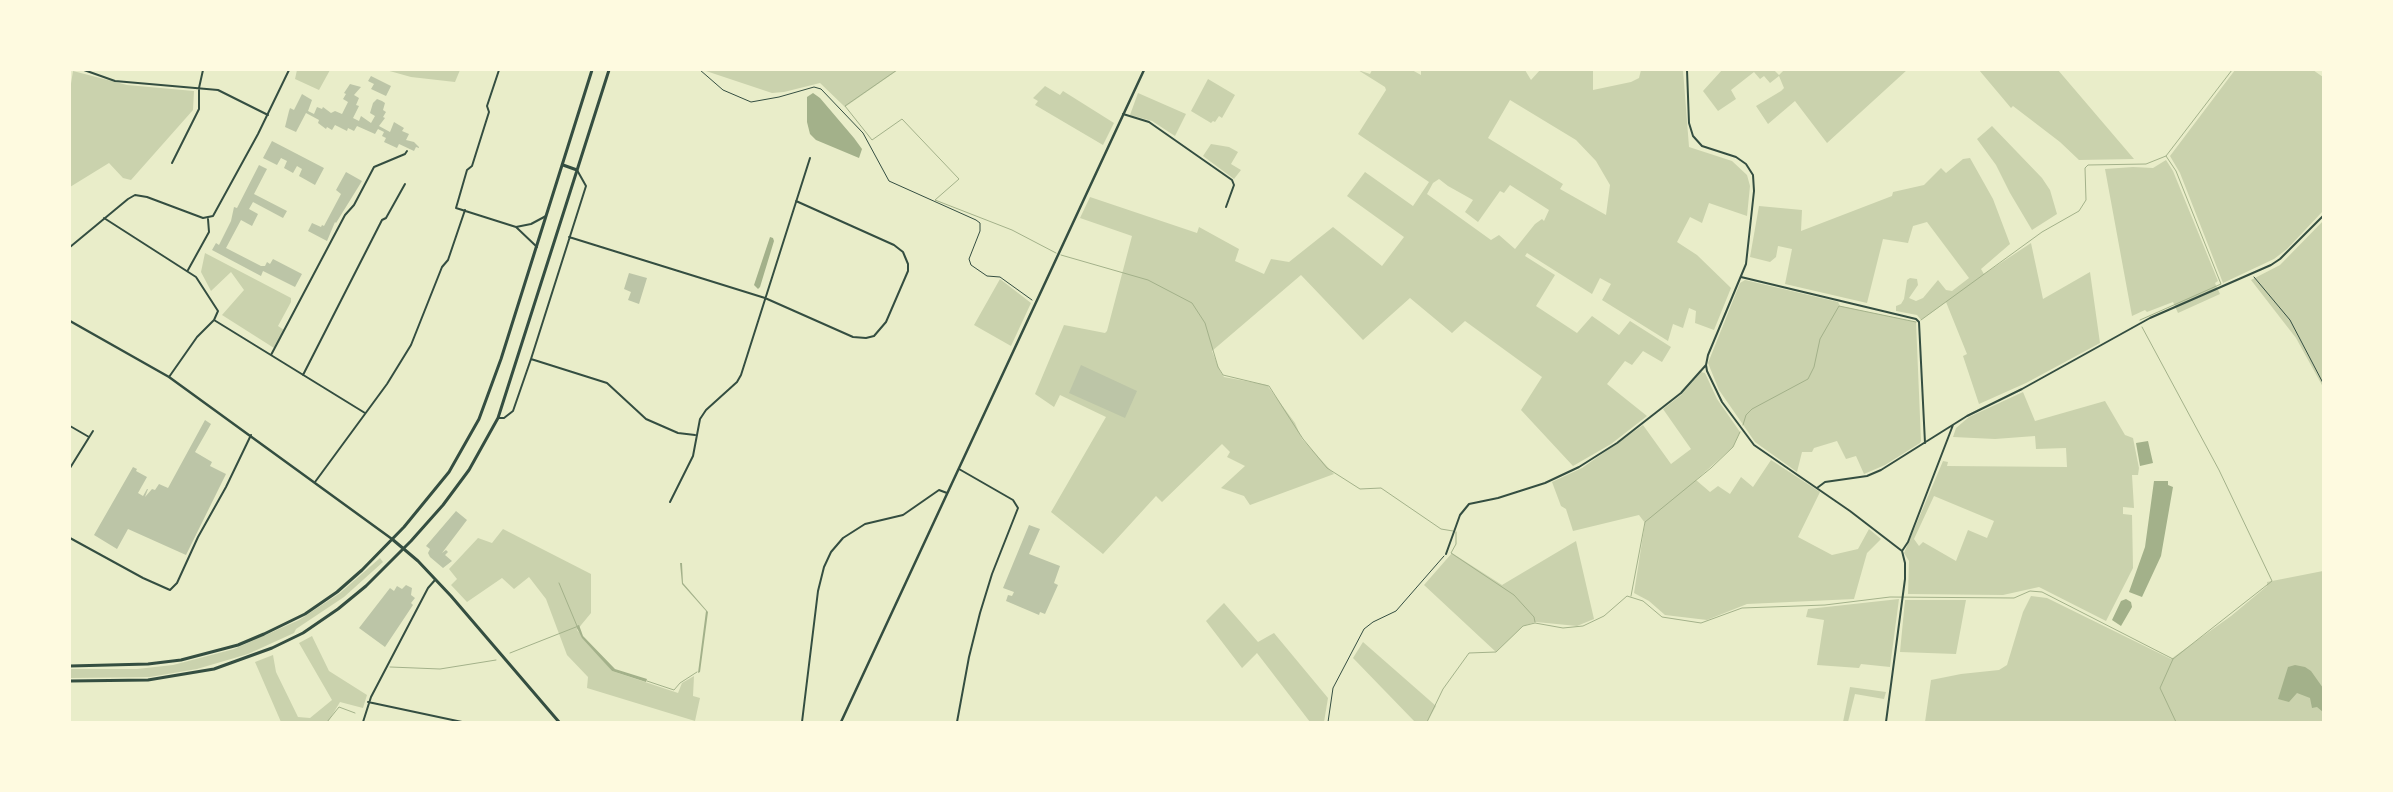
<!DOCTYPE html>
<style>
body{margin:0}
#map{position:relative;width:2393px;height:792px;overflow:hidden;background:#e9edc9;font-family:"Asap Condensed",sans-serif}
canvas{display:block}
.frame{position:absolute;inset:0;border:71px solid #fefae0;pointer-events:none}
</style>
<div id="map">
<canvas width="2393" height="792"></canvas>
<div class="frame"></div>
</div>
<script>
const c = document.querySelector('canvas').getContext('2d');
c.lineJoin = 'round';
function fillPath(path, color) {
  c.fillStyle = color;
  c.fill(path, 'evenodd');
}
function poly(rows) {
  const path = new Path2D();
  for (const r of rows) {
    path.moveTo(r[0], r[1]);
    for (let i = 2; i < r.length; i += 2) path.lineTo(r[i], r[i + 1]);
  }
  return path;
}
function stroke(path, color, width, dash) {
  c.strokeStyle = color;
  c.lineWidth = width;
  c.lineCap = dash ? 'butt' : 'round';
  c.setLineDash(dash || []);
  c.stroke(path);
}
fillPath(poly([
 [297,70,330,70,319,90,295,79],
 [386,70,460,70,455,82,411,77],
 [703,70,898,70,845,107,820,83,784,92,772,93],
 [1358,70,1370,74,1372,70,1412,70,1421,75,1421,70,1525,70,1531,80,1540,70,1593,70,1593,90,1631,82,1639,78,1641,70,1683,70,1689,147,1732,161,1747,175,1750,186,1747,216,1709,203,1702,223,1690,217,1677,242,1697,255,1731,288,1714,330,1695,323,1696,311,1689,308,1683,328,1673,324,1668,341,1602,300,1611,284,1600,278,1592,294,1527,253,1525,256,1555,275,1536,306,1577,333,1592,316,1619,335,1630,321,1671,347,1662,362,1643,351,1632,365,1625,361,1607,384,1647,416,1611,444,1573,466,1521,410,1542,377,1465,321,1452,333,1410,298,1363,340,1301,275,1212,351,1220,371,1224,377,1267,385,1295,423,1302,439,1334,474,1250,505,1244,496,1221,488,1245,466,1227,457,1230,452,1222,444,1162,502,1156,496,1103,554,1051,512,1106,417,1060,395,1054,407,1035,394,1064,325,1105,333,1107,331,1132,236,1080,218,1090,197,1197,233,1199,227,1239,249,1235,261,1264,274,1271,259,1289,262,1333,227,1382,266,1404,237,1347,196,1365,172,1413,206,1429,182,1358,134,1386,90,1385,87],
 [1510,100,1576,140,1596,161,1610,185,1606,215,1560,189,1563,184,1488,138],
 [1439,179,1448,186,1473,200,1465,212,1478,222,1500,191,1504,193,1510,185,1549,210,1544,221,1542,219,1535,224,1515,249,1499,235,1491,240,1427,194,1433,183],
 [1722,70,1774,70,1779,75,1784,70,1907,70,1827,143,1795,101,1768,124,1756,106,1781,91,1784,88,1779,76,1770,83,1764,76,1760,79,1754,72,1731,90,1736,99,1718,111,1703,91],
 [1979,70,2058,70,2134,159,2079,160,2060,142,2013,106,2011,108],
 [2235,70,2313,70,2323,77,2323,211,2287,249,2274,259,2223,283,2180,173,2170,156],
 [73,71,127,85,194,91,193,110,131,180,123,178,109,163,70,187,70,90],
 [1208,79,1235,95,1222,118,1219,116,1215,122,1213,121,1211,123,1191,111],
 [1045,86,1060,95,1063,91,1114,123,1103,145,1035,105,1038,101,1033,98],
 [1138,93,1186,114,1175,136,1152,121,1130,115],
 [1992,126,2042,178,2050,190,2057,214,2032,230,2010,193,1996,165,1977,139],
 [1211,144,1229,147,1238,152,1231,164,1241,170,1234,179,1203,156],
 [1970,158,1993,199,2010,244,1981,269,1984,274,2031,243,2043,299,2090,272,2100,343,2026,383,1979,404,1963,356,1967,354,1946,302,1921,320,1917,315,1896,311,1896,306,1901,304,1904,299,1907,280,1910,278,1917,279,1918,285,1909,298,1916,301,1923,298,1938,280,1946,290,1952,291,1969,278,1927,222,1913,226,1908,243,1883,239,1867,303,1785,284,1792,249,1778,246,1776,257,1770,262,1750,257,1759,206,1802,210,1801,231,1892,196,1893,192,1924,185,1941,168,1946,173,1963,159],
 [2166,160,2173,171,2218,281,2215,283,2220,294,2178,313,2173,302,2147,312,2145,310,2132,316,2105,169,2133,167,2153,168],
 [2323,221,2323,387,2296,338,2251,280,2280,265],
 [205,253,291,298,291,302,278,326,284,330,274,348,222,315,244,290,231,272,211,291,201,272],
 [1000,279,1031,303,1011,346,974,325],
 [1745,280,1838,302,1840,306,1916,322,1921,441,1920,443,1885,465,1864,474,1856,456,1846,459,1837,441,1814,448,1812,452,1802,452,1797,472,1755,442,1719,390,1708,363,1740,283],
 [1701,372,1705,373,1717,399,1740,432,1733,447,1696,480,1710,492,1718,486,1730,494,1741,477,1753,487,1771,460,1820,492,1798,537,1832,555,1858,549,1869,529,1881,539,1867,553,1854,599,1747,604,1707,620,1665,615,1649,601,1634,593,1645,523,1639,515,1573,531,1566,509,1561,506,1552,482,1582,468,1643,425,1671,464,1691,449,1663,409,1681,395],
 [2023,392,2035,421,2105,401,2125,435,2133,438,2139,468,2138,475,2132,475,2134,508,2123,507,2123,514,2132,515,2133,568,2106,621,2039,587,2003,595,1908,594,1909,561,1904,553,1943,461,1948,462,1947,466,2067,467,2066,448,2036,449,2035,436,1995,439,1953,437,1956,428,1969,417],
 [1934,496,1994,521,1987,538,1968,530,1956,561,1923,542,1919,546,1914,539],
 [503,529,591,574,591,613,577,630,612,671,678,693,682,683,694,676,693,696,700,698,695,721,587,688,588,677,567,655,546,599,529,577,514,589,502,578,467,602,451,585,457,579,449,569,478,538,492,543],
 [1576,541,1594,619,1577,626,1536,622,1523,626,1496,652,1424,585,1452,553,1502,585],
 [380,558,383,562,344,597,296,629,294,633,248,654,197,669,150,677,70,678,70,669,137,669,173,665,234,649,299,620,340,593],
 [2323,571,2323,722,1925,722,1931,680,1961,674,1999,670,2007,665,2023,612,2031,596,2047,598,2171,659,2231,616,2267,586,2267,582],
 [1899,599,1890,667,1861,664,1859,668,1817,665,1824,620,1806,617,1808,609],
 [1905,600,1966,600,1956,654,1900,652],
 [1224,603,1258,642,1274,633,1328,698,1324,722,1310,722,1257,653,1242,668,1206,621],
 [312,636,329,671,367,695,363,708,340,702,328,722,281,722,255,662,273,655,276,672,298,717,310,718,332,700,299,643],
 [1363,642,1436,706,1427,722,1415,722,1353,658],
 [1850,687,1886,692,1884,699,1855,694,1848,722,1843,722]
]), '#cad2ad');
fillPath(poly([
 [813,93,820,98,854,138,862,149,859,158,816,140,810,134,807,122,807,97],
 [770,237,773,238,774,241,760,287,758,289,754,285],
 [2148,441,2153,463,2140,466,2136,443],
 [2154,481,2168,481,2168,485,2173,487,2161,556,2142,597,2129,592,2145,547],
 [680,563,682,563,683,583,708,612,700,672,698,673,706,611,682,584],
 [2126,599,2131,602,2132,607,2121,626,2112,620,2121,601],
 [579,625,583,636,615,669,647,679,646,682,612,671,582,638,576,626],
 [2295,665,2305,667,2311,671,2323,688,2323,712,2317,707,2312,708,2310,698,2297,693,2289,702,2278,699,2288,667]
]), '#a3b18a');
stroke(poly([
 [897,70,845,106,872,140,902,119,959,179,935,200,1012,230,1056,253],
 [1061,255,1148,280,1192,303,1205,323,1218,367,1223,375,1269,386,1303,439,1327,468,1360,489,1381,488,1441,529,1453,531],
 [1921,320,2042,232,2079,211,2086,200,2085,168,2088,165,2146,164,2166,156],
 [2140,320,2221,284,2176,171,2166,156,2232,70],
 [1743,425,1746,415,1752,409,1808,379,1814,367,1820,339,1839,306,1916,322],
 [1456,532,1456,544,1451,553,1514,595,1534,617,1535,622],
 [559,583,577,626],
 [1631,596,1645,522,1711,468,1733,447,1740,432],
 [510,653,576,627],
 [2173,659,2160,688,2176,722],
 [390,667,440,669,496,660],
 [647,681,674,690,680,683,697,672],
 [327,722,339,707,355,713],
 [1427,722,1443,689,1469,653,1496,652,1523,626,1535,623,1563,628,1583,626,1604,616,1627,596,1643,601,1662,617,1701,623,1742,608,1825,605,1890,597,2014,598,2030,591,2042,592,2173,659,2272,581,2219,470,2142,327]
]), '#a3b18a', 1);
fillPath(poly([
 [371,76,391,86,386,96,371,89,374,84,368,81],
 [350,84,361,87,354,95,359,98,356,105,359,106,353,118,359,121,361,116,371,123,375,116,370,113,373,103,377,99,382,101,385,103,383,110,386,112,383,117,385,118,379,126,390,132,394,122,404,128,402,131,409,134,406,140,414,142,419,147,419,148,416,147,414,151,399,144,397,148,384,142,386,138,382,136,384,132,378,129,375,134,357,126,354,131,348,128,347,131,335,125,332,130,327,127,326,129,318,123,319,120,306,113,296,132,285,127,289,111,290,108,294,110,302,94,312,100,308,111,314,114,317,107,322,109,323,107,331,113,335,111,342,114,348,102,343,99,346,94,344,93],
 [272,141,324,168,315,185,299,176,302,169,297,166,293,173,284,168,287,161,281,158,277,165,263,158],
 [259,165,267,169,254,194,287,211,283,218,253,202,249,209,258,214,252,226,241,220,226,248,261,266,265,266,267,262,270,264,273,259,302,274,295,287,263,271,261,276,212,250,216,243,219,245,231,221,234,207,237,208],
 [346,172,362,181,336,223,335,222,327,241,308,231,312,223,321,227,322,225,324,226,341,194,336,190],
 [629,273,647,278,639,304,628,300,631,292,624,289],
 [1081,365,1137,391,1125,418,1069,393],
 [205,420,211,424,195,452,212,462,210,466,226,474,186,555,128,529,117,549,94,535,133,467,137,469,136,471,147,477,138,493,143,496,147,489,148,489,145,497,152,489,155,490,159,484,168,488],
 [456,511,467,520,442,553,446,550,448,552,445,555,452,561,443,568,430,557,428,553,430,549,426,546],
 [1029,525,1040,529,1029,554,1060,566,1054,583,1058,585,1045,614,1040,612,1039,615,1006,601,1008,595,1012,596,1014,592,1003,588],
 [406,585,412,588,411,595,415,598,411,603,413,605,385,647,359,628,390,588,394,591,397,586,402,589]
]), '#bcc5a7');
stroke(poly([
 [700,70,723,90,751,102,779,97,814,87,821,89,863,133,889,181,976,220,980,223,980,231,969,259,971,265,987,276,1000,277,1032,300],
 [2254,277,2290,320,2323,383],
 [1328,722,1333,688,1364,629,1373,622,1396,611,1444,556]
]), '#344e41', 1);
stroke(poly([
 [84,70,115,81,218,90,268,115],
 [499,70,487,106,489,112,472,166,467,170,456,208,516,227,537,247],
 [1687,70,1689,123,1693,136,1702,146,1736,157,1746,164,1753,175,1754,191,1746,264,1708,355,1706,365,1707,371,1722,402,1754,445,1850,511,1902,551,1905,563,1905,579,1886,722],
 [1123,114,1149,122,1232,180,1234,185,1226,207],
 [172,163,199,109,199,88,203,70],
 [104,218,196,277,218,311,214,320],
 [516,227,531,224,546,216],
 [569,237,765,298,853,337,866,338,874,336,886,322,908,271,908,264,903,252,894,245,796,201],
 [70,247,128,199,135,195,147,197,203,218,213,216,258,134,289,70],
 [188,270,209,232,208,219],
 [1741,277,1916,319,1919,322,1925,443],
 [214,320,365,413],
 [271,355,345,215,354,205,374,167,405,154,407,151],
 [531,359,607,383,646,419,678,433,695,435],
 [303,375,382,220,386,218,405,184],
 [169,377,197,337,214,320],
 [498,418,504,418,513,411,531,359,586,186,577,170],
 [70,426,89,437],
 [70,468,93,431],
 [315,482,387,384,411,345,442,267,448,260,465,210],
 [1817,488,1825,482,1867,476,1881,470,1967,416,2022,389,2150,318,2271,265,2280,259,2323,216],
 [670,502,693,456,700,419,706,410,737,382,741,375,810,158],
 [70,538,143,578,170,590,177,583,198,537,226,487,251,435],
 [1902,551,1908,542,1953,425],
 [1446,554,1460,515,1469,504,1498,498,1545,483,1579,467,1617,443,1681,393,1706,365],
 [368,702,462,722],
 [363,722,371,697,428,588,435,580],
 [802,722,818,591,824,567,831,552,843,538,865,524,903,515,939,490,947,493],
 [957,722,969,657,980,613,992,574,1018,508,1013,500,959,469]
]), '#344e41', 2);
stroke(poly([
 [70,321,169,377,392,539],
 [841,722,1144,70]
]), '#344e41', 2.5);
stroke(poly([
 [563,165,577,170],
 [392,539,418,561,451,596,559,722],
 [70,666,148,664,181,660,238,645,264,634,305,614,337,592,362,570,404,527,449,472,479,419,501,359,592,70],
 [70,681,148,680,214,669,272,648,303,633,338,609,366,586,411,541,443,505,469,470,498,418,609,70]
]), '#344e41', 3);
</script>
